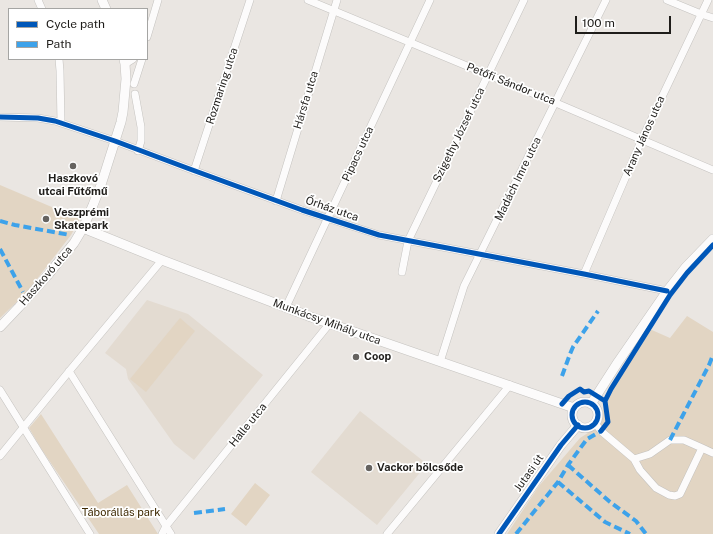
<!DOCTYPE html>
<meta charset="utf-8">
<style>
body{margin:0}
#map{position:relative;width:713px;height:534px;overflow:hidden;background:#eae6e2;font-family:"Public Sans",sans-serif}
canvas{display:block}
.legend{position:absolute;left:8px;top:8px;width:140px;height:52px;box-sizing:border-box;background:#fff;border:1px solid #a5a5a3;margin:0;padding:5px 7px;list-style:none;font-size:12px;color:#1f1d1a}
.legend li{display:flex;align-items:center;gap:8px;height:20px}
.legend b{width:20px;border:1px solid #a5a5a3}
.scale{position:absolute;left:575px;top:16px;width:96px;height:18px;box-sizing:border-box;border:2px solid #1f1d1a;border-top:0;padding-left:5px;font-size:12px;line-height:14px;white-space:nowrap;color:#1f1d1a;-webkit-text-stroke:3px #fff;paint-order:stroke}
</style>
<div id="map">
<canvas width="713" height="534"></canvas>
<ul class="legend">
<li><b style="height:5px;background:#0057b8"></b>Cycle path</li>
<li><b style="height:5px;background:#3da2ea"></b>Path</li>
</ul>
<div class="scale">100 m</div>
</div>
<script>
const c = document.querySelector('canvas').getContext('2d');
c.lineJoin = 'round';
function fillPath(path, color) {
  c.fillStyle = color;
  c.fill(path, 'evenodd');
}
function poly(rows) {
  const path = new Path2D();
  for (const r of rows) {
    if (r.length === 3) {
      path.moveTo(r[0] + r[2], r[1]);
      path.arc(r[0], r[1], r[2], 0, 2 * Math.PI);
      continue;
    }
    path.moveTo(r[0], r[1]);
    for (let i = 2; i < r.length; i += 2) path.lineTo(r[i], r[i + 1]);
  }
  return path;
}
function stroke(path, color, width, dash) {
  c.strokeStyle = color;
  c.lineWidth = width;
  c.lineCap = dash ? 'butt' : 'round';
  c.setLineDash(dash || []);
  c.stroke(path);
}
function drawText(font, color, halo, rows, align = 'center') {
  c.font = font + ' "Public Sans",sans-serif';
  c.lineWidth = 3.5;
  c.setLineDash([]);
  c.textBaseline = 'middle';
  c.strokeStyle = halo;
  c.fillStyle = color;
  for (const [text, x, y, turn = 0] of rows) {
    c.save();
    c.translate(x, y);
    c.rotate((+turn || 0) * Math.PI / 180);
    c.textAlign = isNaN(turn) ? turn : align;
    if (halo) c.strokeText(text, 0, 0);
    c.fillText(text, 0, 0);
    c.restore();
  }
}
fillPath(poly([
 [147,300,188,314,263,375,194,460,174,444,128,379,126,369,105,353],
 [360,411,427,464,377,525,311,472]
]), '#e3dbd1');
fillPath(poly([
 [0,185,80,219,71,235,27,292,0,318],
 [687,316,713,332,713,534,507,534,539,486,580,438,599,426,605,404,645,327,670,338],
 [180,318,195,331,146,392,130,379],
 [41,414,98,503,127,485,158,534,99,534,42,450,29,428],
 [255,483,270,495,246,526,231,514]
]), '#e2d5c3');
const minor = poly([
 [38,0,42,9],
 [308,0,556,103,713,170],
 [667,0,701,14,713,18],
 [147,37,158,0],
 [59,59,60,71,61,123],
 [125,64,133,59],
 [134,84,142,59],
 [135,94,141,127,141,141,138,151],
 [0,117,38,118,55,121,115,141,187,168,302,210,379,235,584,274,667,291],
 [194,171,250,0],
 [276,201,337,0],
 [402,272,408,241,524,0],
 [584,274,642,139,708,0],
 [286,307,430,0],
 [440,362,464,286,606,0],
 [69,371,171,534],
 [0,390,90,534],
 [595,423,601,431,634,459,640,470,656,488,669,495,675,496,680,494,702,448,713,453],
 [0,456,71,369,162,260],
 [634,459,650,454,670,440,684,440,702,448],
 [162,534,166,526,330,323],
 [387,534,510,385]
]);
const tertiary = poly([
 [102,0,106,9],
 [83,228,162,260,311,317,574,408],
 [0,327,19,307,47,276,74,243,83,228,93,205,101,185,121,122,123,112,126,79,125,64,124,59],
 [585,415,13],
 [591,404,618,362,667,291,685,268,713,239],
 [499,534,561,445,578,425]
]);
stroke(minor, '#c4c2bf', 8);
stroke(tertiary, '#c4c2bf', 10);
stroke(minor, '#fcfbfb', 7);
stroke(tertiary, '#fcfbfb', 9);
stroke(poly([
 [0,221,15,225,70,235],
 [0,249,23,292],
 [562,376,570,354,573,347,598,311],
 [670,440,709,365,713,355],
 [568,465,610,502,636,521,646,534],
 [558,482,605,522,630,534],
 [194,513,225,509],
 [516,534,558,482,568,465,587,439,601,431]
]), '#3da2ea', 4, [8, 4]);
stroke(poly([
 [0,117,38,118,55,121,115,141,187,168,302,210,379,235,584,274,667,291],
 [585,415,13],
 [562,404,569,396,580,389,584,392,589,391,605,401],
 [601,431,608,422,605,401,611,389,670,295,687,273,713,245],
 [499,534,561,445,578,425]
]), '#0057b8', 5);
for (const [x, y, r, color] of [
 [73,166,4,"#666360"],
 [46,219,4,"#666360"],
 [356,357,4,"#666360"],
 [369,468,4,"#666360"]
]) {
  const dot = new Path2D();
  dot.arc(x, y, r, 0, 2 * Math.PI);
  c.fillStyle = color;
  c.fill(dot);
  stroke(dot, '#fff', 1.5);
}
drawText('11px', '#1f1d1a', '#fff', [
 ["Petőfi Sándor utca",511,84,22],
 ["Rozmaring utca",222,86,-72],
 ["Hársfa utca",306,100,-73],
 ["Szigethy József utca",459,135,-64],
 ["Arany János utca",644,136,-66],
 ["Pipacs utca",358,154,-65],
 ["Madách Imre utca",518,179,-64],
 ["Őrház utca",332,209,19],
 ["Haszkovó utca",46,276,-49],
 ["Munkácsy Mihály utca",327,322,20],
 ["Halle utca",248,425,-51],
 ["Jutasi út",529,473,-55]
]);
drawText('bold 11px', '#1f1d1a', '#fff', [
 ["Haszkovó",73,179,"center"],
 ["utcai Fűtőmű",73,192,"center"],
 ["Veszprémi",54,213],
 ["Skatepark",54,226],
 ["Coop",364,357],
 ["Vackor bölcsőde",377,468]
], 'left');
drawText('11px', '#3d2800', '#fff', [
 ["Táborállás park",121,513]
]);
</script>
